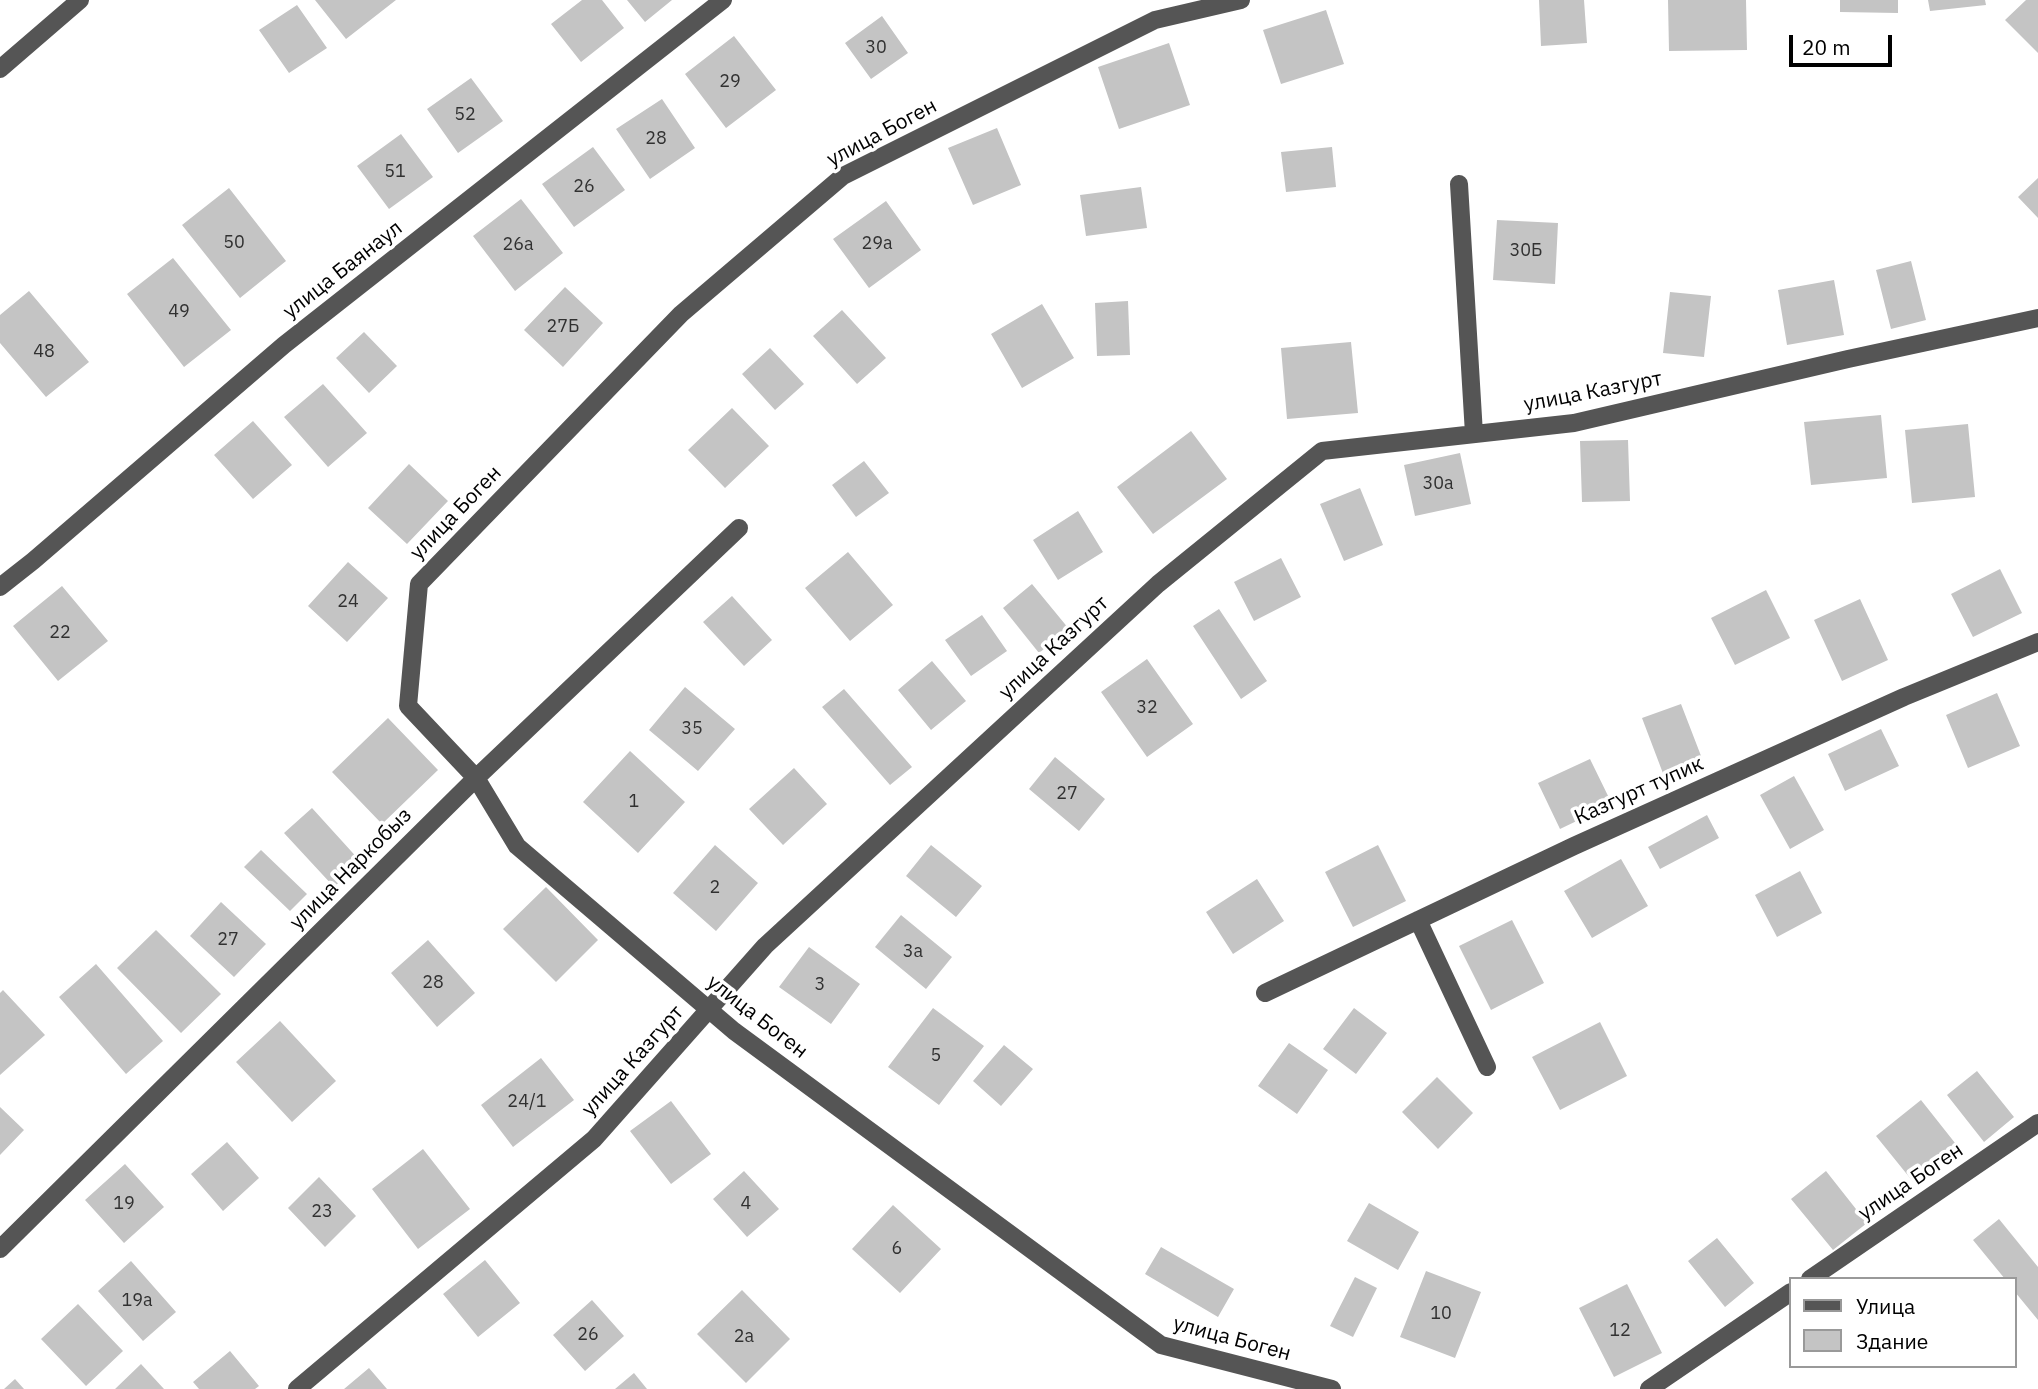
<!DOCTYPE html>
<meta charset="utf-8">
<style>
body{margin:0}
#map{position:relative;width:2038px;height:1389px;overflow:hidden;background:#fff;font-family:"IBM Plex Sans",sans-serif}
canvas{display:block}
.legend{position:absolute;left:1789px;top:1277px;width:228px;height:91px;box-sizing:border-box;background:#fff;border:2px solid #999;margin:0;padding:9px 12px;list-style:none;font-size:21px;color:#000}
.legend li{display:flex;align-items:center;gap:14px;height:35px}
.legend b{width:35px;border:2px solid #999}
.scale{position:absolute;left:1789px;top:35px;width:103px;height:32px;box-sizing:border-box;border:4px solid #000;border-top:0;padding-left:9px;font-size:21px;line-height:24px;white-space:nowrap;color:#000;-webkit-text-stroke:5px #fff;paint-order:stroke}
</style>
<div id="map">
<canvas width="2038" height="1389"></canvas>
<ul class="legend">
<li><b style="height:9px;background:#555"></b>Улица</li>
<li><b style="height:19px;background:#c4c4c4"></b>Здание</li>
</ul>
<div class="scale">20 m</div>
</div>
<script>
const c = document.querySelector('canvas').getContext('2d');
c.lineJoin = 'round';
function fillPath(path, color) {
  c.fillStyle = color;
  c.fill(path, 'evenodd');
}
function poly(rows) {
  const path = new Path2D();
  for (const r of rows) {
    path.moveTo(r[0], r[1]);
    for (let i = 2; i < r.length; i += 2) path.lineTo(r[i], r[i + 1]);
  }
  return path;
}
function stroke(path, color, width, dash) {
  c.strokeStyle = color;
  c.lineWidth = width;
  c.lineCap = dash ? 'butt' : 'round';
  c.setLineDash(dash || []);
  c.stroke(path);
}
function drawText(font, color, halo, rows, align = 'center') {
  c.font = font + ' "IBM Plex Sans",sans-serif';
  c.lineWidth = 7;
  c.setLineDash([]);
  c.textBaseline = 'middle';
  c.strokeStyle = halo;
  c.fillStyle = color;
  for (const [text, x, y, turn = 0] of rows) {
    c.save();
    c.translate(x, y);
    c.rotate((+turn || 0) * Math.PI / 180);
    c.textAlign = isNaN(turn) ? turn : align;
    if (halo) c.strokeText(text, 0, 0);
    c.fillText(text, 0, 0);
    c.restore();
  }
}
fillPath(poly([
 [315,0,396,0,346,39],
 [582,0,602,0,624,28,581,62,551,24],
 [627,0,672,0,645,22],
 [1539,0,1584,0,1587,43,1541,46],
 [1668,0,1746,0,1747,50,1669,51],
 [1840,0,1898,0,1898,13,1840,12],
 [1928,0,1985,0,1986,5,1930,11],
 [2026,0,2038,0,2038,53,2005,20],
 [297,5,327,48,289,73,259,30],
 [1326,10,1344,64,1281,84,1263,30],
 [882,16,908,53,871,79,845,43],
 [734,36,776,90,726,128,685,74],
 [1169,43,1190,105,1119,129,1098,67],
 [471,78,503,121,458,153,427,109],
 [662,99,695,148,650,179,616,129],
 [997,128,1021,185,973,205,948,148],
 [401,134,433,177,389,209,357,166],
 [593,147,625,190,574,227,542,184],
 [1332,147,1336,187,1286,192,1281,152],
 [2038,178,2038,218,2018,197],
 [1141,187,1147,228,1086,236,1080,195],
 [229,188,286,261,240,298,182,225],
 [521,199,563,253,515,291,473,236],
 [886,201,921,250,869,288,833,239],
 [1497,220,1558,223,1555,284,1493,280],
 [173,258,231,330,184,367,127,294],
 [1911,261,1926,320,1891,329,1876,270],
 [1834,280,1844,335,1787,345,1778,290],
 [565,287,603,323,563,367,524,330],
 [29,291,89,362,46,397,0,343,0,315],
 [1670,292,1711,296,1704,357,1663,353],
 [1128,301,1130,355,1097,356,1095,303],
 [1042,304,1074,358,1022,388,991,334],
 [842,310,886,358,857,384,813,336],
 [364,332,397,366,369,393,336,358],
 [1351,342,1358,413,1287,419,1281,348],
 [770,348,804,384,775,410,742,374],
 [323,384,367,433,328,467,284,417],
 [732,408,769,446,725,488,688,450],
 [1881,415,1887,478,1811,485,1804,422],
 [253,421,292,465,253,499,214,455],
 [1968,424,1975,497,1912,503,1905,430],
 [1191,431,1227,479,1153,534,1117,487],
 [1628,440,1630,501,1582,502,1580,441],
 [1460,453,1471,504,1415,516,1404,465],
 [864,461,889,493,856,517,832,485],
 [409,464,448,501,407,544,368,508],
 [1360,488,1383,545,1344,561,1320,504],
 [1078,511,1103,552,1058,580,1033,540],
 [848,552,893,605,850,641,805,588],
 [1281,558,1301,597,1254,621,1234,582],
 [348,562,388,598,347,642,308,606],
 [2000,569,2022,613,1973,637,1951,594],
 [1032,584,1069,629,1039,653,1003,608],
 [62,586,108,641,58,681,13,626],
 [1766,590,1790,638,1735,665,1711,618],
 [732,596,772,640,744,666,703,622],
 [1860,599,1888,660,1842,681,1814,620],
 [1219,609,1267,681,1241,699,1193,626],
 [982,615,1007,651,971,676,945,640],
 [1147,659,1193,724,1147,757,1101,692],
 [932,661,966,701,931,730,898,690],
 [685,687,735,729,698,771,649,730],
 [844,689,912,767,890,785,822,707],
 [1997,693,2020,746,1968,768,1946,715],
 [1681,704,1703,761,1664,776,1642,718],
 [388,718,438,770,382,824,332,772],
 [1881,729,1899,766,1845,791,1828,754],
 [630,751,685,802,638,853,583,802],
 [1055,757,1105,799,1079,831,1029,789],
 [1590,759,1612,804,1560,829,1538,783],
 [794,768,827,804,783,845,749,809],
 [1794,776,1824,830,1790,849,1760,795],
 [312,808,361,862,334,887,284,833],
 [1707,815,1719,838,1660,869,1648,847],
 [715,845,758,883,716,931,673,893],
 [931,845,982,886,956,917,906,876],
 [1378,845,1406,901,1353,927,1325,872],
 [261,850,307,894,290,911,244,867],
 [1621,859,1648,906,1592,938,1564,891],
 [1800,871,1822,913,1777,937,1755,895],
 [1257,879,1284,921,1233,954,1206,912],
 [546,887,598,940,556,982,503,929],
 [221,902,266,944,234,977,190,936],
 [901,915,952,957,926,989,875,947],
 [1512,920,1544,983,1491,1010,1459,946],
 [156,930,221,994,181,1033,117,968],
 [428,940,475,993,437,1027,391,973],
 [809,947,860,984,831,1024,779,987],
 [96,964,163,1041,126,1074,59,997],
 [3,990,45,1035,0,1075,0,993],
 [933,1008,984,1046,939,1105,888,1067],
 [1354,1008,1387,1033,1356,1074,1323,1049],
 [280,1021,336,1081,292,1122,236,1062],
 [1600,1022,1627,1076,1560,1110,1532,1057],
 [1289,1043,1328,1070,1297,1114,1258,1086],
 [1004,1045,1033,1069,1001,1106,973,1081],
 [541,1058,574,1100,513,1147,481,1105],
 [1977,1071,2014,1117,1984,1142,1947,1095],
 [1437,1077,1473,1113,1438,1149,1402,1112],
 [1921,1100,1959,1148,1914,1183,1876,1136],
 [671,1101,711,1154,671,1184,630,1131],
 [0,1107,24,1130,0,1155],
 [227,1142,259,1178,223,1211,191,1174],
 [423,1149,470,1209,418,1249,372,1189],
 [125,1164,164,1207,124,1243,85,1200],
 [744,1171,779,1209,747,1237,713,1199],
 [1826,1171,1867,1223,1833,1250,1791,1199],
 [319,1177,356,1216,325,1247,288,1208],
 [1369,1203,1419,1232,1398,1270,1347,1241],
 [893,1205,941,1249,900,1293,852,1249],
 [1999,1219,2038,1267,2038,1320,2015,1292,2015,1279,2005,1279,1973,1240],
 [1717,1238,1754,1283,1725,1307,1688,1261],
 [1161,1247,1234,1289,1218,1317,1145,1274],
 [485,1260,520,1303,478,1337,443,1294],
 [131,1261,176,1312,143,1341,98,1291],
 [1426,1271,1481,1292,1455,1358,1400,1337],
 [1355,1277,1377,1288,1353,1337,1330,1326],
 [1627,1284,1662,1353,1614,1377,1579,1308],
 [742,1290,790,1339,746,1383,697,1334],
 [592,1300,624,1336,585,1371,553,1335],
 [78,1304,123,1351,86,1386,41,1339],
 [230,1351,259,1386,255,1389,199,1389,193,1382],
 [141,1364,164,1389,115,1389],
 [369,1368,387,1389,344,1389],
 [634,1373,647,1389,615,1389],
 [15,1379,24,1389,4,1389]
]), '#c4c4c4');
stroke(poly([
 [1241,0,1155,20,843,176,681,314,419,584,408,706,476,778,517,846,734,1031,1161,1345,1332,1389],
 [0,69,80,0],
 [1459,184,1474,434],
 [0,587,33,561,284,345,723,0],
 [1418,920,1487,1067],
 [1265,993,1574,846,1904,697,2038,642],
 [0,1249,476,778,739,528],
 [1810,1279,2038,1123],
 [297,1389,594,1139,765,946,1158,584,1322,451,1574,423,1848,359,2038,318],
 [1649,1389,1791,1292]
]), '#555', 18);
drawText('18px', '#313131', null, [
 ["30",876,48],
 ["29",730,82],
 ["52",465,115],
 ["28",656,139],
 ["51",395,172],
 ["26",584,187],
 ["50",234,243],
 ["29а",877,244],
 ["26а",518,245],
 ["30Б",1526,251],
 ["49",179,312],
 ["27Б",563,327],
 ["48",44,352],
 ["30а",1438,484],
 ["24",348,602],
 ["22",60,633],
 ["32",1147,708],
 ["35",692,729],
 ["27",1067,794],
 ["1",634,802],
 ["2",715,888],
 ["27",228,940],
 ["3а",913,952],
 ["28",433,983],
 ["3",820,985],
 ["5",936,1056],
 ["24/1",527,1102],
 ["19",124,1204],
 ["4",746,1204],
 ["23",322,1212],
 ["6",897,1249],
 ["19а",137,1301],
 ["10",1441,1314],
 ["12",1620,1331],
 ["26",588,1335],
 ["2а",744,1337]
]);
drawText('21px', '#000', '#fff', [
 ["улица Боген",882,133,-28],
 ["улица Баянаул",343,270,-38],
 ["улица Казгурт",1593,392,-11],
 ["улица Боген",456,513,-46],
 ["улица Казгурт",1054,648,-43],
 ["Казгурт тупик",1639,791,-24],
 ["улица Наркобыз",351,869,-45],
 ["улица Боген",757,1017,38],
 ["улица Казгурт",633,1061,-48],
 ["улица Боген",1911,1182,-34],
 ["улица Боген",1232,1339,15]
]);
</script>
